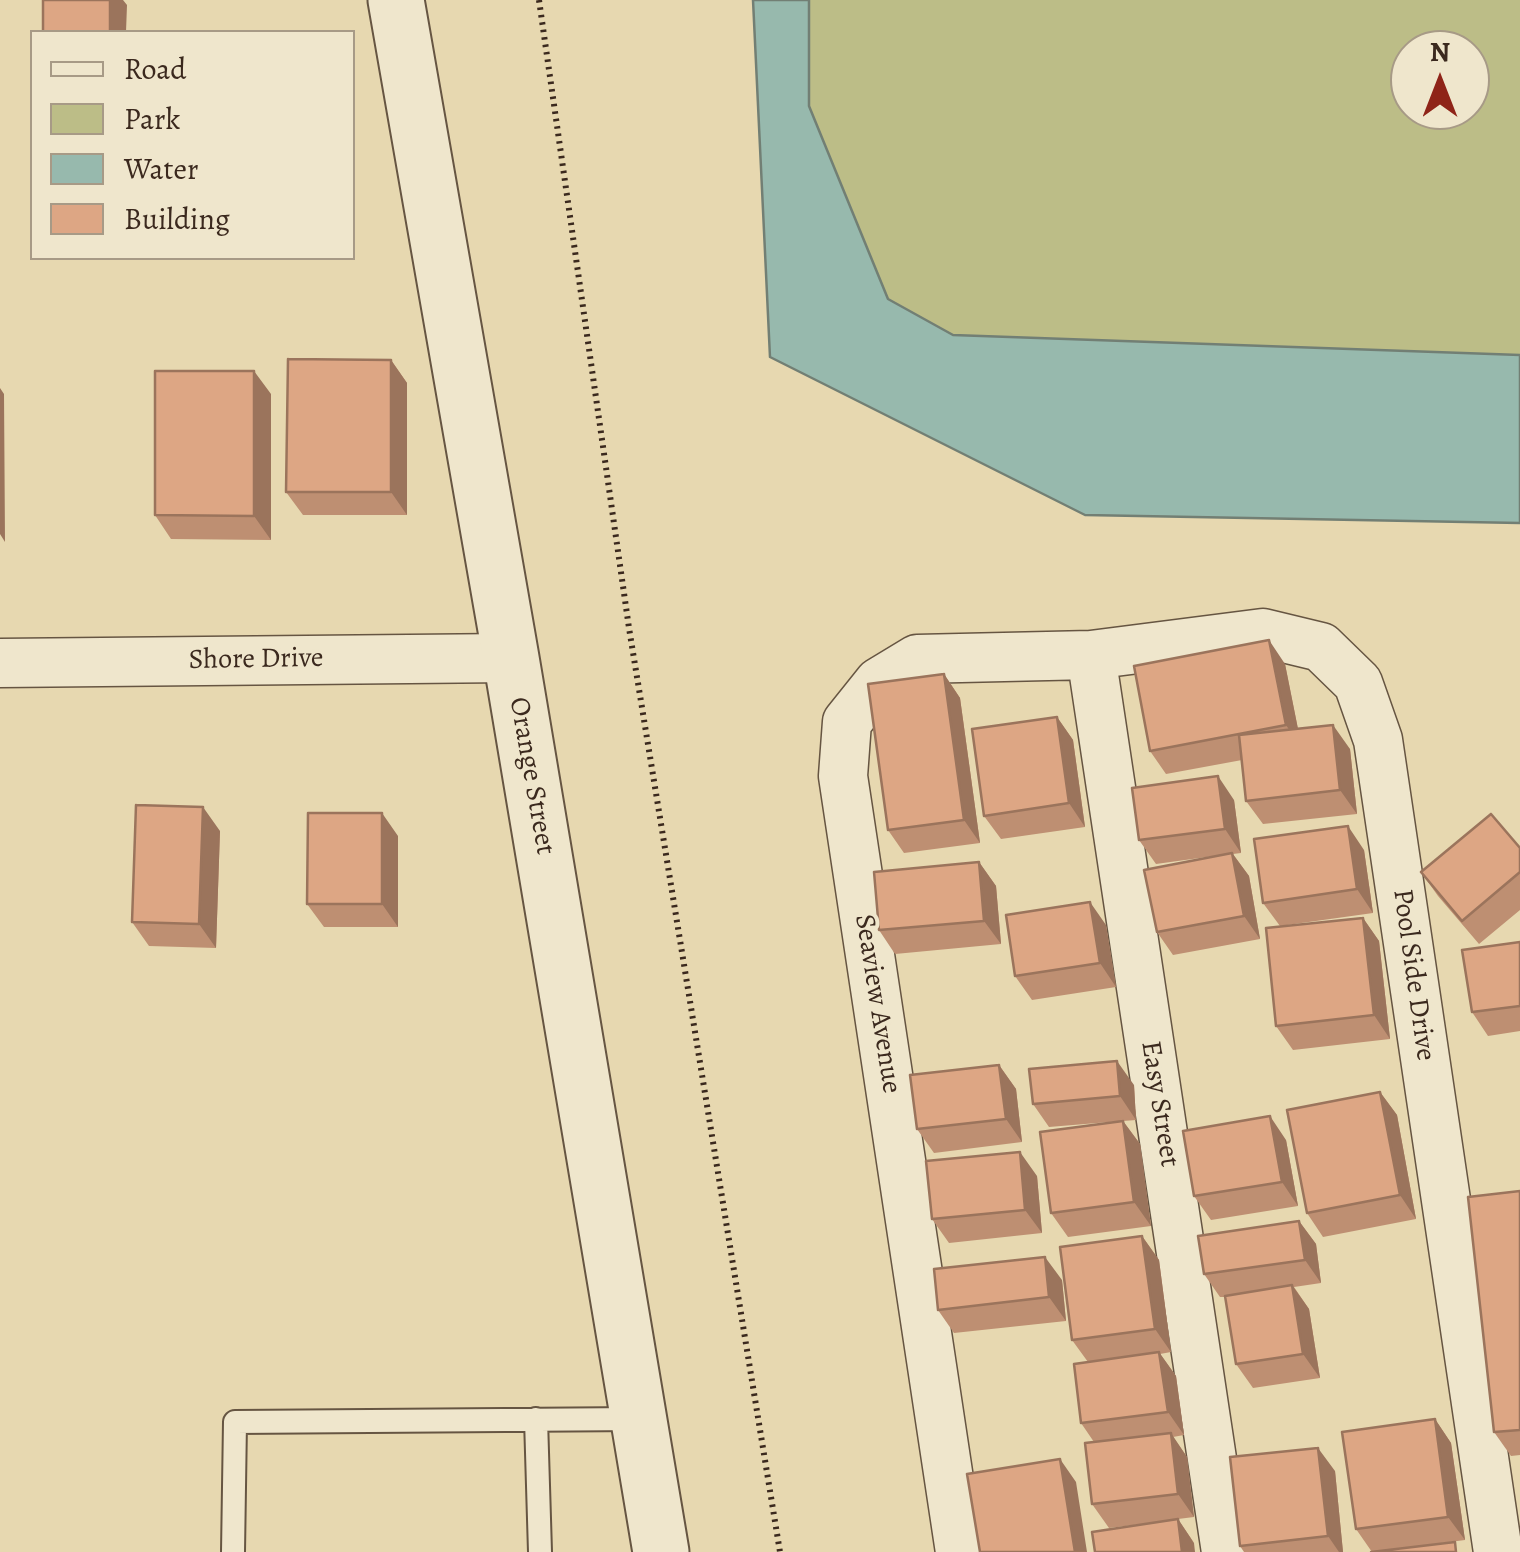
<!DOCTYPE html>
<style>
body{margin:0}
#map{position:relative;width:1520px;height:1552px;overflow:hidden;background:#e7d8b0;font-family:Alegreya,serif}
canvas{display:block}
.legend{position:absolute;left:30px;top:30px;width:325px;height:230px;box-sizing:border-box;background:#efe6cc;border:2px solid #a79a86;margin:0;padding:12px 18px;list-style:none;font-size:30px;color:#3b291e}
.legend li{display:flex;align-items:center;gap:20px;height:50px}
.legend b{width:50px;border:2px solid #a79a86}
.north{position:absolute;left:1390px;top:30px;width:100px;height:100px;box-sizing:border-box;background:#efe6cc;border:2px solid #a79a86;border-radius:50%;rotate:0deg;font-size:28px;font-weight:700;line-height:40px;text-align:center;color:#3b291e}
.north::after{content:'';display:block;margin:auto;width:35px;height:45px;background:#8f2418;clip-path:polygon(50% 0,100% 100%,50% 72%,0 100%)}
</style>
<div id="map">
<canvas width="1520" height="1552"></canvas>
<ul class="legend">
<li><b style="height:12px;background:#efe6cc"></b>Road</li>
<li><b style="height:28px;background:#bcbd87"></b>Park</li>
<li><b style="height:28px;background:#97b9ad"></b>Water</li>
<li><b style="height:28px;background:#dda684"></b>Building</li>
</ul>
<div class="north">N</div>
</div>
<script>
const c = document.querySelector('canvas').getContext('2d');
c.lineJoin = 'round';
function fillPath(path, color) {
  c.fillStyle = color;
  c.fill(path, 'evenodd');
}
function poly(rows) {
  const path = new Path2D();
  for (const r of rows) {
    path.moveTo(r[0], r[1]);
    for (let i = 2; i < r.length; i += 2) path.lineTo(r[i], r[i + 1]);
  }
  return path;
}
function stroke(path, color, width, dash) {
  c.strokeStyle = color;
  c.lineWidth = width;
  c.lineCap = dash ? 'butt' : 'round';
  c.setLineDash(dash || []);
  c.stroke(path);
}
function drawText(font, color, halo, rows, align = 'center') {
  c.font = font + ' Alegreya,serif';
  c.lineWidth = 8;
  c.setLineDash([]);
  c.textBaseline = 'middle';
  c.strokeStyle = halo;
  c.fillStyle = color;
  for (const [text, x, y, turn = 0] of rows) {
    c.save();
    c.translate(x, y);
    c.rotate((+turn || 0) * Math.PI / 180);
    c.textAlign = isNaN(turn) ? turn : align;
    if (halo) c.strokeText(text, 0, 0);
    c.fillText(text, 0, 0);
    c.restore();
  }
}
fillPath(poly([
 [809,0,1520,0,1520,355,953,335,887,299,809,105],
 [1410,50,1470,50,1470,110,1410,110]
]), '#bcbd87');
const water = poly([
 [753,0,809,0,809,106,888,299,953,335,1520,355,1520,523,1085,515,770,357,753,0]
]);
fillPath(water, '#97b9ad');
stroke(water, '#727f74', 2.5);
const service = poly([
 [536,1419,540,1552],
 [233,1552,235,1422,639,1419]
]);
const minor = poly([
 [1091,655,1226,1552],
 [0,663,511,658],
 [960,1552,843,776,847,722,879,682,917,659,1091,655,1263,633,1321,647,1358,683,1378,740,1498,1552]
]);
const tertiary = poly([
 [396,0,511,658,661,1552]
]);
stroke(service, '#665542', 26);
stroke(minor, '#665542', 51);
stroke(tertiary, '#665542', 59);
stroke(poly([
 [539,0,629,628,780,1552]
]), '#3b291e', 6, [2.5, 5]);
stroke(service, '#efe6cc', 22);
stroke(minor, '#efe6cc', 48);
stroke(tertiary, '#efe6cc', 55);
fillPath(poly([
 [391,360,407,383,407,515,303,515,286,492],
 [271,394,271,540,171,539,155,515],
 [1285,664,1298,729,1350,749,1357,814,1263,824,1246,801,1242,760,1166,774,1150,751],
 [944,674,960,698,980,843,904,853,888,830],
 [1057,717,1073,740,1085,827,1001,839,984,816],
 [1234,800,1241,853,1233,854,1249,876,1260,939,1173,955,1157,932,1214,856,1156,864,1139,840],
 [220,831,216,948,149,946,132,922],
 [398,836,398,927,324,927,307,904],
 [1520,848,1520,910,1479,944,1438,896,1421,872],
 [1364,850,1373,913,1280,926,1263,903],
 [979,862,996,886,1001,944,895,954,879,930],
 [1363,918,1379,941,1390,1039,1293,1050,1276,1026],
 [1106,925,1116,987,1032,1000,1015,976],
 [1520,942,1520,1031,1488,1036,1472,1012],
 [999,1065,1016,1089,1022,1142,934,1153,917,1129],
 [1134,1085,1136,1120,1123,1121,1140,1144,1151,1226,1068,1237,1051,1213,1121,1121,1049,1127,1033,1104],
 [1380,1092,1397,1115,1416,1219,1323,1237,1307,1213],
 [1286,1140,1298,1206,1211,1220,1194,1196],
 [1037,1176,1042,1233,949,1243,932,1219],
 [1520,1191,1520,1455,1511,1456,1494,1432],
 [1299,1221,1316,1244,1321,1283,1294,1287,1309,1309,1320,1378,1253,1388,1236,1364,1226,1297,1220,1297,1204,1274],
 [1142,1236,1159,1260,1171,1352,1160,1354,1176,1376,1184,1435,1173,1437,1187,1457,1194,1517,1178,1519,1194,1543,1175,1520,1109,1528,1092,1504,1094,1442,1081,1423,1088,1362,1072,1340],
 [1062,1280,1066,1321,954,1333,938,1310],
 [1435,1419,1451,1443,1465,1540,1372,1552,1356,1529],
 [1335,1471,1343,1552,1244,1552,1240,1546]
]), '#be8f72');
fillPath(poly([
 [110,0,123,0,127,5,126,32,110,32],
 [391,360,407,383,407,515,391,492],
 [254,371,271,394,271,540,254,516],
 [0,388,4,394,5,542,0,534],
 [1269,640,1285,664,1302,749,1286,725],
 [944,674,960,698,980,843,964,820],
 [1057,717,1073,740,1085,827,1069,803],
 [1333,725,1350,749,1357,814,1340,790],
 [1218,776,1234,800,1241,853,1225,829],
 [203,807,220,831,216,948,199,924],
 [382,813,398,836,398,927,382,904],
 [1348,826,1364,850,1373,913,1357,889],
 [1232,853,1249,876,1260,939,1244,916],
 [979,862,996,886,1001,944,984,921],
 [1090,902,1106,925,1116,987,1100,963],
 [1363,918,1379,941,1390,1039,1374,1015],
 [1117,1061,1134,1085,1136,1120,1120,1096],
 [999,1065,1016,1089,1022,1142,1006,1119],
 [1380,1092,1397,1115,1416,1219,1400,1195],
 [1270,1116,1286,1140,1298,1206,1282,1182],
 [1123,1121,1140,1144,1151,1226,1134,1202],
 [1020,1152,1037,1176,1042,1233,1025,1210],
 [1299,1221,1316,1244,1321,1283,1305,1260],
 [1142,1236,1159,1260,1171,1352,1155,1329],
 [1045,1257,1062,1280,1066,1321,1049,1297],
 [1292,1285,1309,1309,1320,1378,1303,1354],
 [1159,1352,1176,1376,1184,1435,1168,1412],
 [1435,1419,1451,1443,1465,1540,1448,1517],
 [1171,1433,1187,1457,1194,1517,1178,1494],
 [1318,1448,1335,1471,1343,1552,1339,1552,1328,1536],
 [1060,1459,1076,1482,1087,1552,1075,1552],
 [1178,1519,1194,1543,1195,1552,1182,1552]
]), '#9b745c');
const building = poly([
 [43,0,110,0,110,32,43,32,43,0],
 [288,359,391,360,391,492,286,492,288,359],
 [155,371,254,371,254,516,155,515,155,371],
 [1269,640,1286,725,1150,751,1134,666,1269,640],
 [944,674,964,820,888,830,868,684,944,674],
 [1057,717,1069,803,984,816,972,729,1057,717],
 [1333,725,1340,790,1246,801,1239,735,1333,725],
 [1218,776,1225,829,1139,840,1132,788,1218,776],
 [136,805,203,807,199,924,132,922,136,805],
 [308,813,382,813,382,904,307,904,308,813],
 [1491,814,1520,848,1520,872,1462,921,1421,872,1491,814],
 [1348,826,1357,889,1263,903,1254,839,1348,826],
 [1232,853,1244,916,1157,932,1144,870,1232,853],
 [979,862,984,921,879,930,874,872,979,862],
 [1090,902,1100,963,1015,976,1006,915,1090,902],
 [1363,918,1374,1015,1276,1026,1266,928,1363,918],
 [1520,942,1520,1006,1472,1012,1462,950,1520,942],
 [1117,1061,1120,1096,1033,1104,1029,1069,1117,1061],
 [999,1065,1006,1119,917,1129,910,1075,999,1065],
 [1380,1092,1400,1195,1307,1213,1287,1110,1380,1092],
 [1270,1116,1282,1182,1194,1196,1183,1131,1270,1116],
 [1123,1121,1134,1202,1051,1213,1040,1132,1123,1121],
 [1020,1152,1025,1210,932,1219,926,1161,1020,1152],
 [1520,1191,1520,1430,1494,1432,1468,1197,1520,1191],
 [1299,1221,1305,1260,1204,1274,1198,1236,1299,1221],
 [1142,1236,1155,1329,1072,1340,1060,1247,1142,1236],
 [1045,1257,1049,1297,938,1310,934,1269,1045,1257],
 [1292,1285,1303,1354,1236,1364,1225,1296,1292,1285],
 [1159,1352,1168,1412,1081,1423,1074,1364,1159,1352],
 [1435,1419,1448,1517,1356,1529,1342,1432,1435,1419],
 [1171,1433,1178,1494,1092,1504,1085,1443,1171,1433],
 [1318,1448,1328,1536,1240,1546,1230,1457,1318,1448],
 [1060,1459,1075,1552,980,1552,967,1474,1060,1459],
 [1178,1519,1182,1552,1095,1552,1092,1532,1178,1519],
 [1455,1542,1456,1552,1371,1552,1455,1542]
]);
fillPath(building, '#dda684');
stroke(building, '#9b745c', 2.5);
drawText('28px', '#3b291e', '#efe6cc', [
 ["Shore Drive",256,660,-1],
 ["Orange Street",531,776,80],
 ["Pool Side Drive",1413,975,82],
 ["Seaview Avenue",877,1004,81],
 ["Easy Street",1159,1104,81]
]);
</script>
